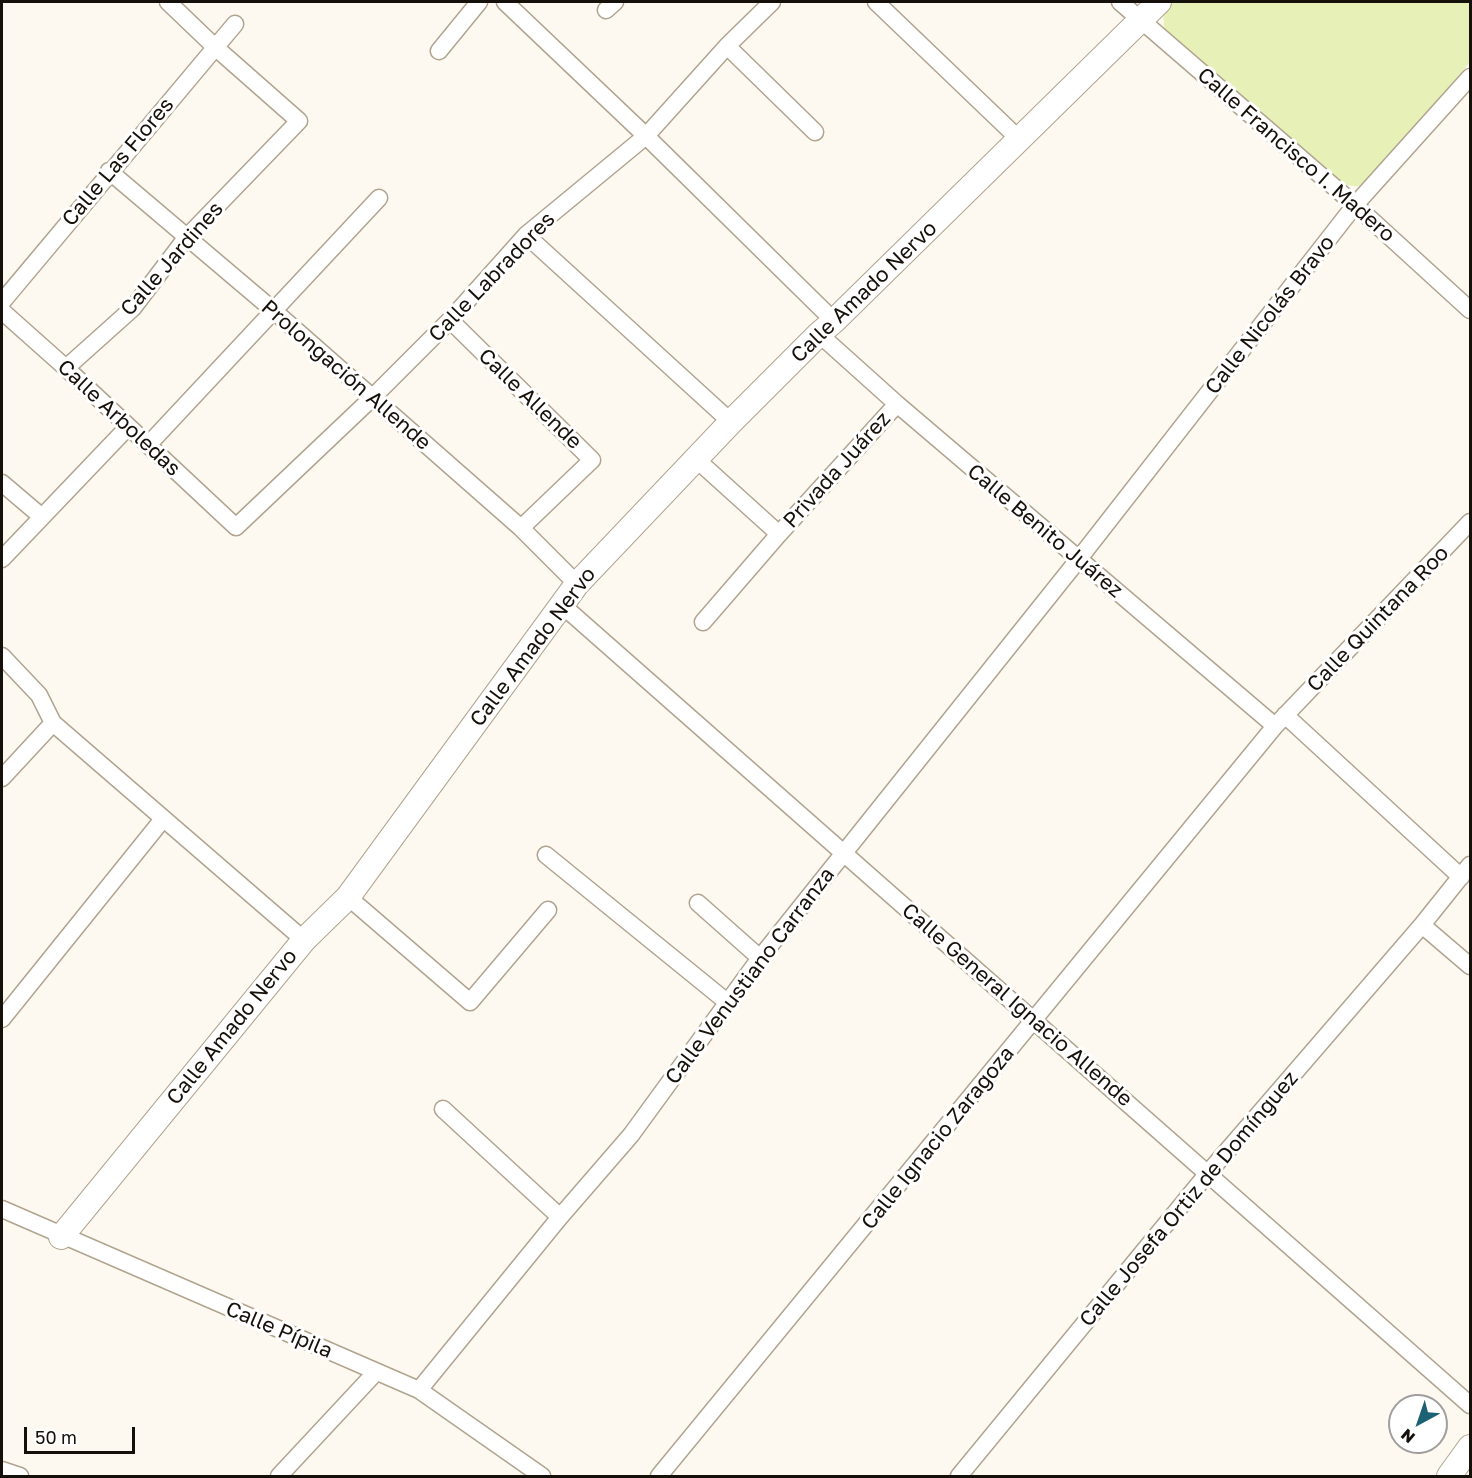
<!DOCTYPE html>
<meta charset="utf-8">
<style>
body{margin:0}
#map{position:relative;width:1472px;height:1478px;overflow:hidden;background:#fef9f0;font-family:"Golos Text",sans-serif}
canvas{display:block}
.frame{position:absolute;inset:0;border:3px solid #151009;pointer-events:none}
.north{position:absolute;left:1388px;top:1394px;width:60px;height:60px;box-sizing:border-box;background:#fff;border:2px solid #a19f9d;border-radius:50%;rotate:220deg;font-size:16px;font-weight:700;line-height:24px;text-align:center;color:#151009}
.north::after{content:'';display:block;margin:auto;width:21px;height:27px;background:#1d6274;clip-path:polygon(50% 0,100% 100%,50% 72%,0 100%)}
.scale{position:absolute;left:24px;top:1427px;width:111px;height:27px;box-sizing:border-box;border:3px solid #151009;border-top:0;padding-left:8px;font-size:18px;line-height:21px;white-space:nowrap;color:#151009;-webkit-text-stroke:4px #fff;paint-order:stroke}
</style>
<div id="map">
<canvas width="1472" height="1478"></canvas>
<div class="frame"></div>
<div class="north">N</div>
<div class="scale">50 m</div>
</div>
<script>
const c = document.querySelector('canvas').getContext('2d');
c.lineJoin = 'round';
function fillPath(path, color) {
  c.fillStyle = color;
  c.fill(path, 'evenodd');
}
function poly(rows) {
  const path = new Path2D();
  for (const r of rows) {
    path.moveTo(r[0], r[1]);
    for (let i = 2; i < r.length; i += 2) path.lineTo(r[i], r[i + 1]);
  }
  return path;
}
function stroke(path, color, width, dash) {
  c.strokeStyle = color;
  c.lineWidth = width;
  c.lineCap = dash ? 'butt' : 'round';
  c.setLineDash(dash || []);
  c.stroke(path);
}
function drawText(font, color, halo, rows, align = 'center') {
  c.font = font + ' "Golos Text",sans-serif';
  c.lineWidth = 6;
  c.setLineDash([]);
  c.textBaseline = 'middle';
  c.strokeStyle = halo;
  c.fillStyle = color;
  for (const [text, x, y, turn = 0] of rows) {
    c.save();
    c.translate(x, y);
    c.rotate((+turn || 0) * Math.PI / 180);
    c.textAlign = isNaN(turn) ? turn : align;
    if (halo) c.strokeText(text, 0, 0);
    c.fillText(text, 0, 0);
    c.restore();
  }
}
fillPath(poly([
 [1171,2,1470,2,1470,62,1364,187,1346,185,1164,28,1163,10]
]), '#e6f0b7');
const street = poly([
 [505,2,646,136,834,321],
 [876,2,1020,140],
 [1120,2,1355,205,1470,310],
 [606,10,615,2],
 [727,46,815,132],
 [439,51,479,2],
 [109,171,273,310,521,528,577,584],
 [526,235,731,422],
 [2,302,235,24],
 [2,311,66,368,236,527,372,398,450,320,526,235,646,136,727,46,772,2],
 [450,320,592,460,521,528],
 [819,334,897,404,1275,726],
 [66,368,133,308,186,238,299,121,215,47,168,2],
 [148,445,379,198],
 [696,459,779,534],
 [2,483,42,517],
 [2,559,128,427],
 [562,605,1470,1405],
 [703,622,779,534,897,404],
 [2,656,39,695,53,723,304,940],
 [1285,715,1461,877],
 [2,778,53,723],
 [546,855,727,1002],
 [348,897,470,1002,548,910],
 [698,903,760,958],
 [1422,925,1470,966],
 [2,1019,163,819],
 [443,1109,560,1217],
 [2,1209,419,1390,542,1476],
 [419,1390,560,1217,631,1135,760,958,1078,560,1355,205,1470,77],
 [2,1470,20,1476],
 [279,1476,376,1372],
 [659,1476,1275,726,1470,522],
 [959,1476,1208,1173,1422,925,1470,865]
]);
const secondary = poly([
 [61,1237,304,940,348,897,577,584,731,422,819,334,834,321,1159,2],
 [1449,1476,1470,1447]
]);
stroke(street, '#b1a48f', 19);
stroke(secondary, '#b1a48f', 26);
stroke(street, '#fff', 16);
stroke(secondary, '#fff', 24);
drawText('21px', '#151009', '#fff', [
 ["Calle Francisco I. Madero",1296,155,41],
 ["Calle Las Flores",118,162,-50],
 ["Calle Jardines",172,259,-49],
 ["Calle Labradores",492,277,-46],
 ["Calle Amado Nervo",864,292,-44],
 ["Calle Nicolás Bravo",1270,315,-52],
 ["Prolongación Allende",346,375,41],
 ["Calle Allende",530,399,44],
 ["Calle Arboledas",119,418,43],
 ["Privada Juárez",837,470,-48],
 ["Calle Benito Juárez",1045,531,40],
 ["Calle Quintana Roo",1378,619,-46],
 ["Calle Amado Nervo",533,647,-53],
 ["Calle Venustiano Carranza",750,976,-53],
 ["Calle General Ignacio Allende",1017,1005,41],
 ["Calle Amado Nervo",232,1027,-51],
 ["Calle Ignacio Zaragoza",938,1138,-51],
 ["Calle Josefa Ortiz de Domínguez",1189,1199,-50],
 ["Calle Pípila",279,1330,23]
]);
</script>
